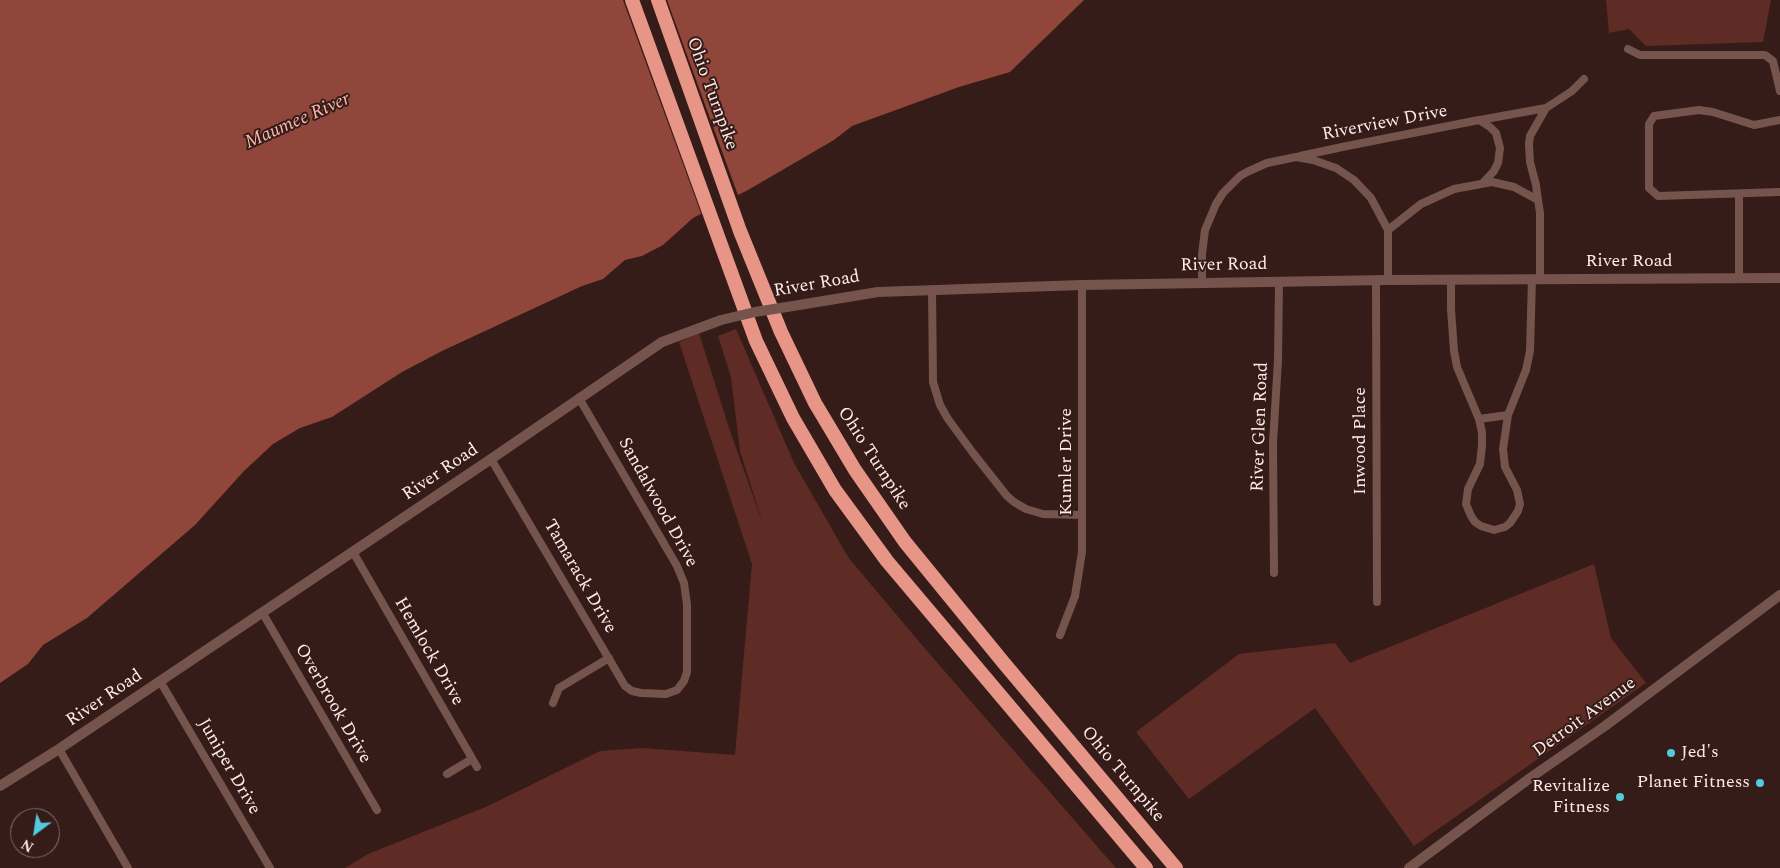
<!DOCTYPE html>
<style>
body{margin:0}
#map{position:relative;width:1780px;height:868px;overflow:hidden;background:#351c18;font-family:Spectral,serif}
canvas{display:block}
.north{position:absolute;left:10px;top:808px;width:50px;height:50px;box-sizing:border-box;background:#351c18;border:1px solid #856f6b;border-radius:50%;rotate:211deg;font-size:14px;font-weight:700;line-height:20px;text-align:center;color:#feebe8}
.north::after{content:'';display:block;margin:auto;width:18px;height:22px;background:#54cadd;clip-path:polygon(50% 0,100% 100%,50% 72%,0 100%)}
</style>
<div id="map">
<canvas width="1780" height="868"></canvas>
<div class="north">N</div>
</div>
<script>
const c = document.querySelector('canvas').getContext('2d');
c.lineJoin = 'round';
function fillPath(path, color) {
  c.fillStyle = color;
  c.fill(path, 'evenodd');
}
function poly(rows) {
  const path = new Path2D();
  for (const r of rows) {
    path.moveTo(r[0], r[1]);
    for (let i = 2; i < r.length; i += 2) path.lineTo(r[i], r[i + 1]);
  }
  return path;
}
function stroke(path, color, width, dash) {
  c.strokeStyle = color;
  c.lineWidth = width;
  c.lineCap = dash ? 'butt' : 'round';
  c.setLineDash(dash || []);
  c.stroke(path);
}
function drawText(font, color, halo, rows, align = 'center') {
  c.font = font + ' Spectral,serif';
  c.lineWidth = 4;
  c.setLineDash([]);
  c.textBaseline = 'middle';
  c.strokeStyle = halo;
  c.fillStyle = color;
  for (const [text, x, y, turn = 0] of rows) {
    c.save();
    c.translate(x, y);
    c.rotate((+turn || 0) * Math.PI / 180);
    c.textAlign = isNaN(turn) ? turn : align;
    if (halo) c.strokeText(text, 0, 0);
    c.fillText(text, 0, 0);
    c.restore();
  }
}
fillPath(poly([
 [1606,0,1771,0,1763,42,1646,46,1629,29,1609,33],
 [736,329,794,463,848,557,921,644,1116,868,345,868,368,854,488,806,600,751,642,748,735,755,752,564,679,342,699,333,730,431,763,524,740,451,731,377,718,336],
 [1594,564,1611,638,1646,683,1414,846,1315,708,1189,799,1136,732,1239,654,1335,643,1350,663]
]), '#5e2c24');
fillPath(poly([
 [0,0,1084,0,1010,72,959,87,852,126,834,140,748,190,693,218,663,245,642,256,625,260,603,279,582,286,442,351,402,372,332,417,300,428,273,444,244,471,195,525,87,618,43,645,28,664,0,683]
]), '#90463b');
fillPath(poly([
 [623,0,667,0,739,198,702,216]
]), '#351c18');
stroke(poly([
 [1628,49,1640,55,1765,55,1773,61,1780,91],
 [1480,120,1546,108,1572,91,1584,79],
 [1780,120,1754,125,1713,112,1699,110,1654,116,1649,124,1649,188,1658,196,1780,192],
 [1300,156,1347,146,1479,120,1490,127,1496,133,1500,148,1498,163,1494,171,1483,183],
 [1739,194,1739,278],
 [1538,200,1536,185,1530,162,1529,144,1530,136,1546,108],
 [1388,230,1421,204,1454,189,1492,182,1514,187,1538,200,1540,213,1540,279],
 [1451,280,1451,309,1454,351,1457,367,1479,419,1482,432,1482,445,1480,464,1468,489,1466,504,1471,516,1475,522,1481,526,1494,530,1505,527,1510,523,1518,511,1520,504,1517,490,1505,467,1503,449,1508,415,1526,370,1530,351,1532,279],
 [1376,281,1377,602],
 [1202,282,1202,254,1205,230,1216,204,1223,193,1240,176,1247,172,1267,163,1296,157,1313,160,1336,168,1354,180,1371,198,1388,230,1388,280],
 [932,291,933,382,940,405,948,419,973,453,1007,496,1014,502,1026,509,1043,514,1082,515],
 [1479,419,1508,415],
 [491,459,625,686,632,691,641,693,666,694,677,690,684,681,687,672,687,605,684,583,677,566,579,398],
 [353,552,477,767],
 [1274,573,1273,443,1278,360,1279,282],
 [262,612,377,810],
 [1060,635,1075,596,1082,552,1082,285],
 [160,681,270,868],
 [553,703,559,688,609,658],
 [59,749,128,868],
 [447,774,472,759]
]), '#75544e', 8);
stroke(poly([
 [793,306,878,292,1082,285,1388,280,1780,278],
 [0,786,59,749,491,459,662,342,721,320],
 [1409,868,1530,778,1605,726,1780,595]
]), '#75544e', 10);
stroke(poly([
 [632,0,756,341,793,418,835,490,887,561,1146,868],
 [658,0,740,231,781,332,815,403,855,470,905,542,1003,662,1176,868]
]), '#e79587', 14);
stroke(poly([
 [721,320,755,312,793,306]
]), '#75544e', 10);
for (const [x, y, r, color] of [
 [1671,753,5,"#54cadd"],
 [1760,783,5,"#54cadd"],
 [1620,797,5,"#54cadd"]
]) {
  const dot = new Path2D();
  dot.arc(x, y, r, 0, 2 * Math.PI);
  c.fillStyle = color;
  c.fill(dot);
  stroke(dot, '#351c18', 2);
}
drawText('18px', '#feebe8', '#351c18', [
 ["Ohio Turnpike",711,94,70],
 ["Riverview Drive",1385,124,-11],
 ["River Road",1629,262],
 ["River Road",1224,266,-1],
 ["River Road",817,285,-10],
 ["River Glen Road",1261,427,-88],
 ["Inwood Place",1361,441,-90],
 ["Ohio Turnpike",873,459,57],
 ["Kumler Drive",1067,462,-90],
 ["River Road",441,473,-34],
 ["Sandalwood Drive",657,503,61],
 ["Tamarack Drive",579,577,60],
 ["Hemlock Drive",428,652,60],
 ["River Road",105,699,-34],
 ["Overbrook Drive",332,704,60],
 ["Detroit Avenue",1585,718,-36],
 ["Juniper Drive",228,767,60],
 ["Ohio Turnpike",1122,775,50]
]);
drawText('18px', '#feebe8', '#351c18', [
 ["Jed's",1681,753,"left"],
 ["Planet Fitness",1750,783],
 ["Revitalize",1610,787],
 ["Fitness",1610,808]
], 'right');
drawText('italic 19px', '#fab8ac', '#351c18', [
 ["Maumee River",298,122,-24]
]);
</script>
